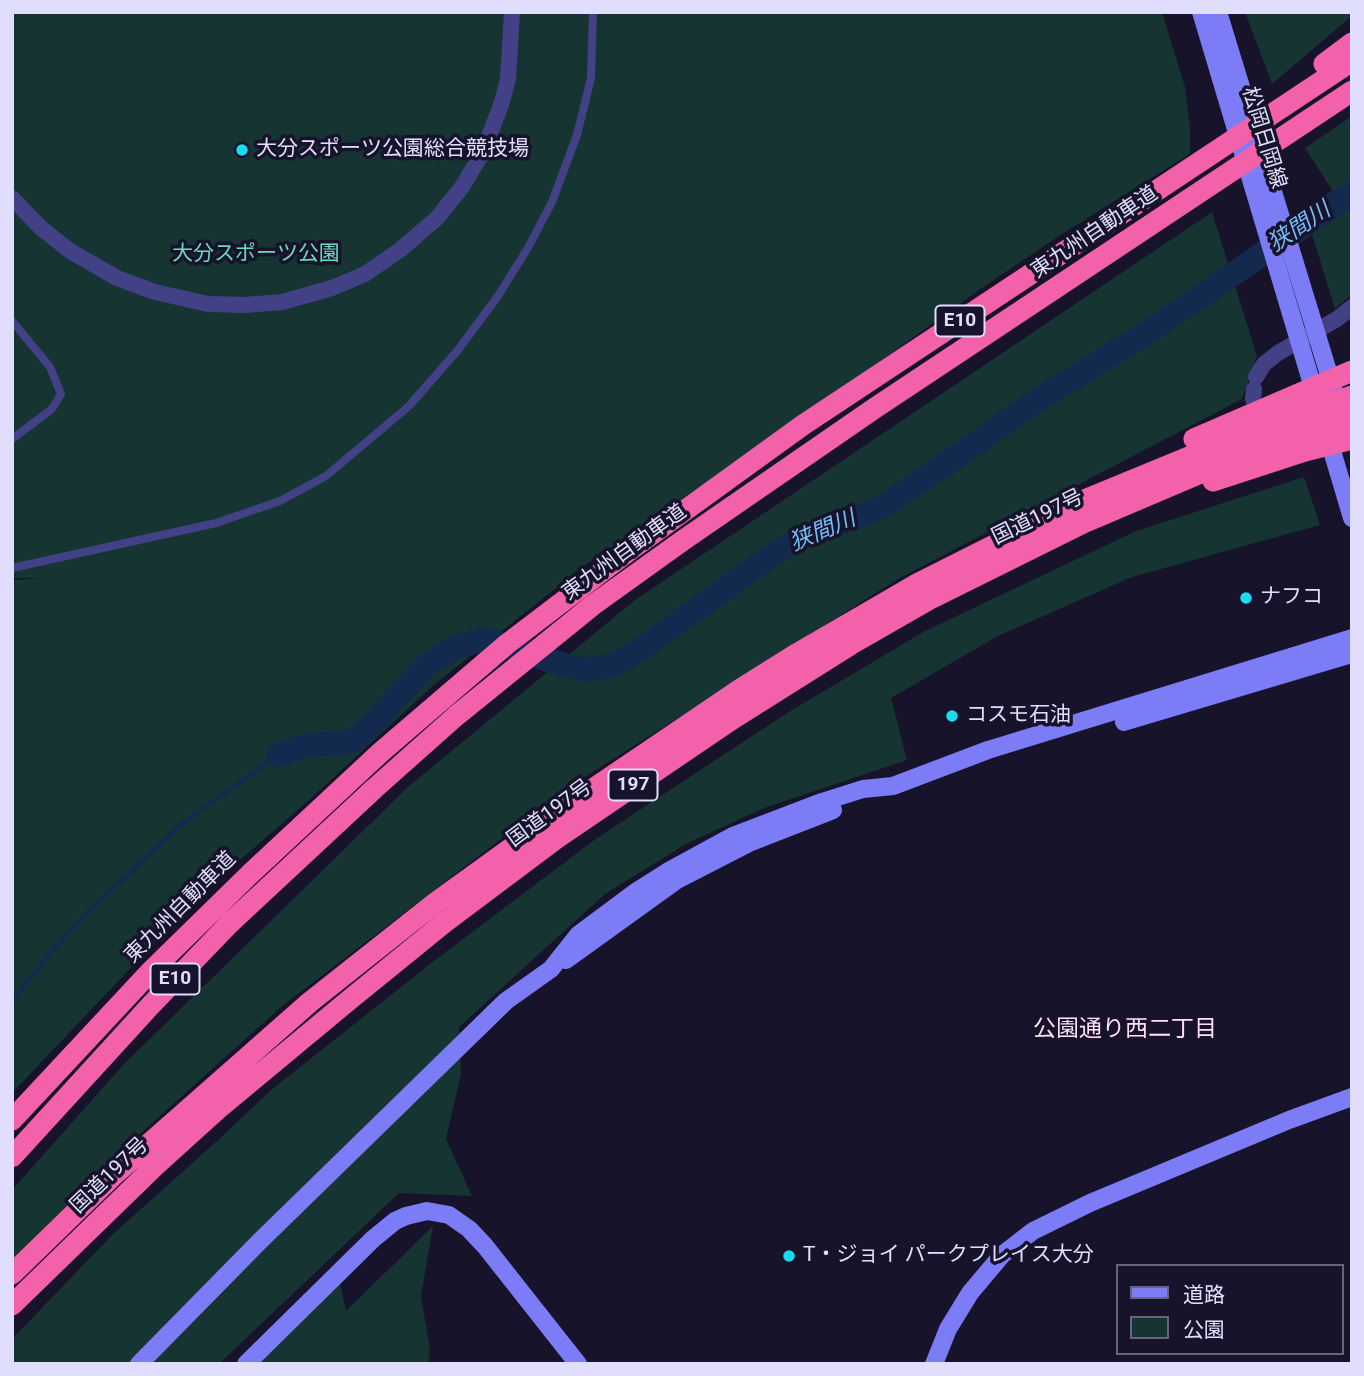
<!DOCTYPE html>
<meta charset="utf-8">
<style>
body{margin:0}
#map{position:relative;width:1364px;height:1376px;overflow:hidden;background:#16132a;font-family:Roboto,"Noto Sans JP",sans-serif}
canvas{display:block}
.frame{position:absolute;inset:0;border:14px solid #e1defd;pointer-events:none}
.legend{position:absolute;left:1116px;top:1264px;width:228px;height:91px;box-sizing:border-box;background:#16132a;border:2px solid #67647e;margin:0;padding:9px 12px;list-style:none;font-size:21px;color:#e1defd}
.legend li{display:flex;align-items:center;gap:14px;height:35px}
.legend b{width:35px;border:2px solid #67647e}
</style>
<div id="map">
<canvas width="1364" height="1376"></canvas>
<div class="frame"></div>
<ul class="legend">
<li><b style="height:9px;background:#7c7cf6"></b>道路</li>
<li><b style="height:19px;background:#163432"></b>公園</li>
</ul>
</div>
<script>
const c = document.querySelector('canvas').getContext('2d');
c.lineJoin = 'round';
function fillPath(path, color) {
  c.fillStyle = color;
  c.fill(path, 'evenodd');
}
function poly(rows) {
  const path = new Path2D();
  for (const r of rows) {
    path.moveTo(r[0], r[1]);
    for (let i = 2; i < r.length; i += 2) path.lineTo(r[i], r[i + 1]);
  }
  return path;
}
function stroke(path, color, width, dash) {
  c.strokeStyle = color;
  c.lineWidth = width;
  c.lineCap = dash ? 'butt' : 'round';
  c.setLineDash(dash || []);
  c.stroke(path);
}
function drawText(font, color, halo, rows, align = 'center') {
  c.font = font + ' Roboto,"Noto Sans JP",sans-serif';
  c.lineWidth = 7;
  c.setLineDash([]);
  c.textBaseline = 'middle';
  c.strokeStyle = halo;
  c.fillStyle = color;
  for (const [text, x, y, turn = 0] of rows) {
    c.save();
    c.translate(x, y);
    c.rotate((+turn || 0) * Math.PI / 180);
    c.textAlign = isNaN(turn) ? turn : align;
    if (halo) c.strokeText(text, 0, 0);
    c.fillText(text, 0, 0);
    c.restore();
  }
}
fillPath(poly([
 [12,12,1162,12,1185,87,1190,128,1190,154,1059,236,979,290,790,426,585,565,435,684,307,802,202,893,12,1093,12,580,41,578,12,578],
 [1245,12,1352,12,1352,16,1272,84],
 [1352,116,1352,294,1335,309,1305,211,1332,190,1305,148],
 [1212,212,1257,356,1242,399,898,579,569,787,281,1007,130,1143,12,1274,12,1190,124,1064,409,786,635,600],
 [1304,477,1320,525,1132,577,998,636,891,698,907,760,764,808,686,844,605,894,459,1027,461,1074,446,1139,472,1196,399,1193,219,1364,12,1364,12,1339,113,1234,217,1141,271,1090,435,960,597,838,787,713,925,631,1136,531],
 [433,1226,421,1296,430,1350,428,1364,258,1364,340,1283,346,1311]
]), '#163432');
stroke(poly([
 [12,1001,52,951,92,908,183,823,278,755]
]), '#132a4e', 4.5);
stroke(poly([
 [278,755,305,746,353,741,371,725,428,664,453,648,485,639,567,666,588,670,614,665,638,651,777,552,801,538,883,507,1041,398,1145,334,1352,193]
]), '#132a4e', 24);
stroke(poly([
 [12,321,50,367,61,394,52,409,12,439],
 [12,568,216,523,280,501,326,476,409,406,458,350,498,296,529,246,552,202,577,135,591,78,593,12]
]), '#434186', 8);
stroke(poly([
 [12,198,41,228,70,251,117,278,155,292,208,304,245,305,282,302,332,288,365,274,400,250,437,218,462,187,484,150,502,102,508,79,512,12],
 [1256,377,1264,364,1278,353,1337,319,1352,307],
 [1254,389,1253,399,1257,410]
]), '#434186', 16);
stroke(poly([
 [1201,12,1317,401],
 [1218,12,1341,414],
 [1327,434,1352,518],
 [1124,722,1352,654],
 [566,960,677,880,751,842,833,810],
 [139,1364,260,1241,506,1001,551,969,578,935,637,891,667,872,733,836,822,802,863,789,893,786,988,750,1352,638],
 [246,1364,373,1239,395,1221,406,1216,427,1211,449,1215,469,1229,485,1246,578,1364],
 [934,1364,948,1329,970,1293,1002,1255,1033,1231,1090,1203,1289,1120,1352,1097]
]), '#7c7cf6', 18);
stroke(poly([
 [1324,64,1352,43],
 [1194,439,1352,371],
 [1213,481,1305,451,1352,439],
 [12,1120,151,971,250,874,381,752,507,644,633,548,803,425,1352,61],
 [12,1157,151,1005,230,923,375,788,456,716,593,605,685,539,875,408,1352,91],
 [12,1274,116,1173,310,1002,435,903,590,791,739,690,798,653,915,585,1082,501,1252,431,1352,396],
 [12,1305,155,1166,218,1109,348,1001,445,922,557,838,734,718,850,645,932,598,1083,523,1257,449,1352,417]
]), '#f461ab', 21);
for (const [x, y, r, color] of [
 [242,150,7,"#17deef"],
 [1246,598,7,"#17deef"],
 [952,716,7,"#17deef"],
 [789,1256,7,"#17deef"]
]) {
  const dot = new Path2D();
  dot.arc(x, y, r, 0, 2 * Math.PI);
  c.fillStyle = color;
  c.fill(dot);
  stroke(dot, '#16132a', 2.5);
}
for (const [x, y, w] of [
 [960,321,49],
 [633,785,49],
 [175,979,49]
]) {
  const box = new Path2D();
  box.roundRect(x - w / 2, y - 15.5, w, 31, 5);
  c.fillStyle = '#16132a';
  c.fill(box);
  stroke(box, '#e1defd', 2);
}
drawText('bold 19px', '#e1defd', null, [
 ["E10",960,321],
 ["197",633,785],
 ["E10",175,979]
]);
drawText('21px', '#e1defd', '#16132a', [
 ["松岡日岡線",1263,138,73],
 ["東九州自動車道",1095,233,-34],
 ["国道197号",1038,518,-26],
 ["東九州自動車道",625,553,-36],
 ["国道197号",550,814,-36],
 ["東九州自動車道",181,908,-45],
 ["国道197号",110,1176,-44]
]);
drawText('21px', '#e1defd', '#16132a', [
 ["大分スポーツ公園総合競技場",256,150],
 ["ナフコ",1260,598],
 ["コスモ石油",966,716],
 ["T・ジョイ パークプレイス大分",803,1256]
], 'left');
drawText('21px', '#6dd9bc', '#16132a', [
 ["大分スポーツ公園",256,255]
]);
drawText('italic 23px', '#73bcf6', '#16132a', [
 ["狭間川",1300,228,-34],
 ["狭間川",823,532,-23]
]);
drawText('23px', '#fde0f3', '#16132a', [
 ["公園通り西二丁目",1125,1030]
]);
</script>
